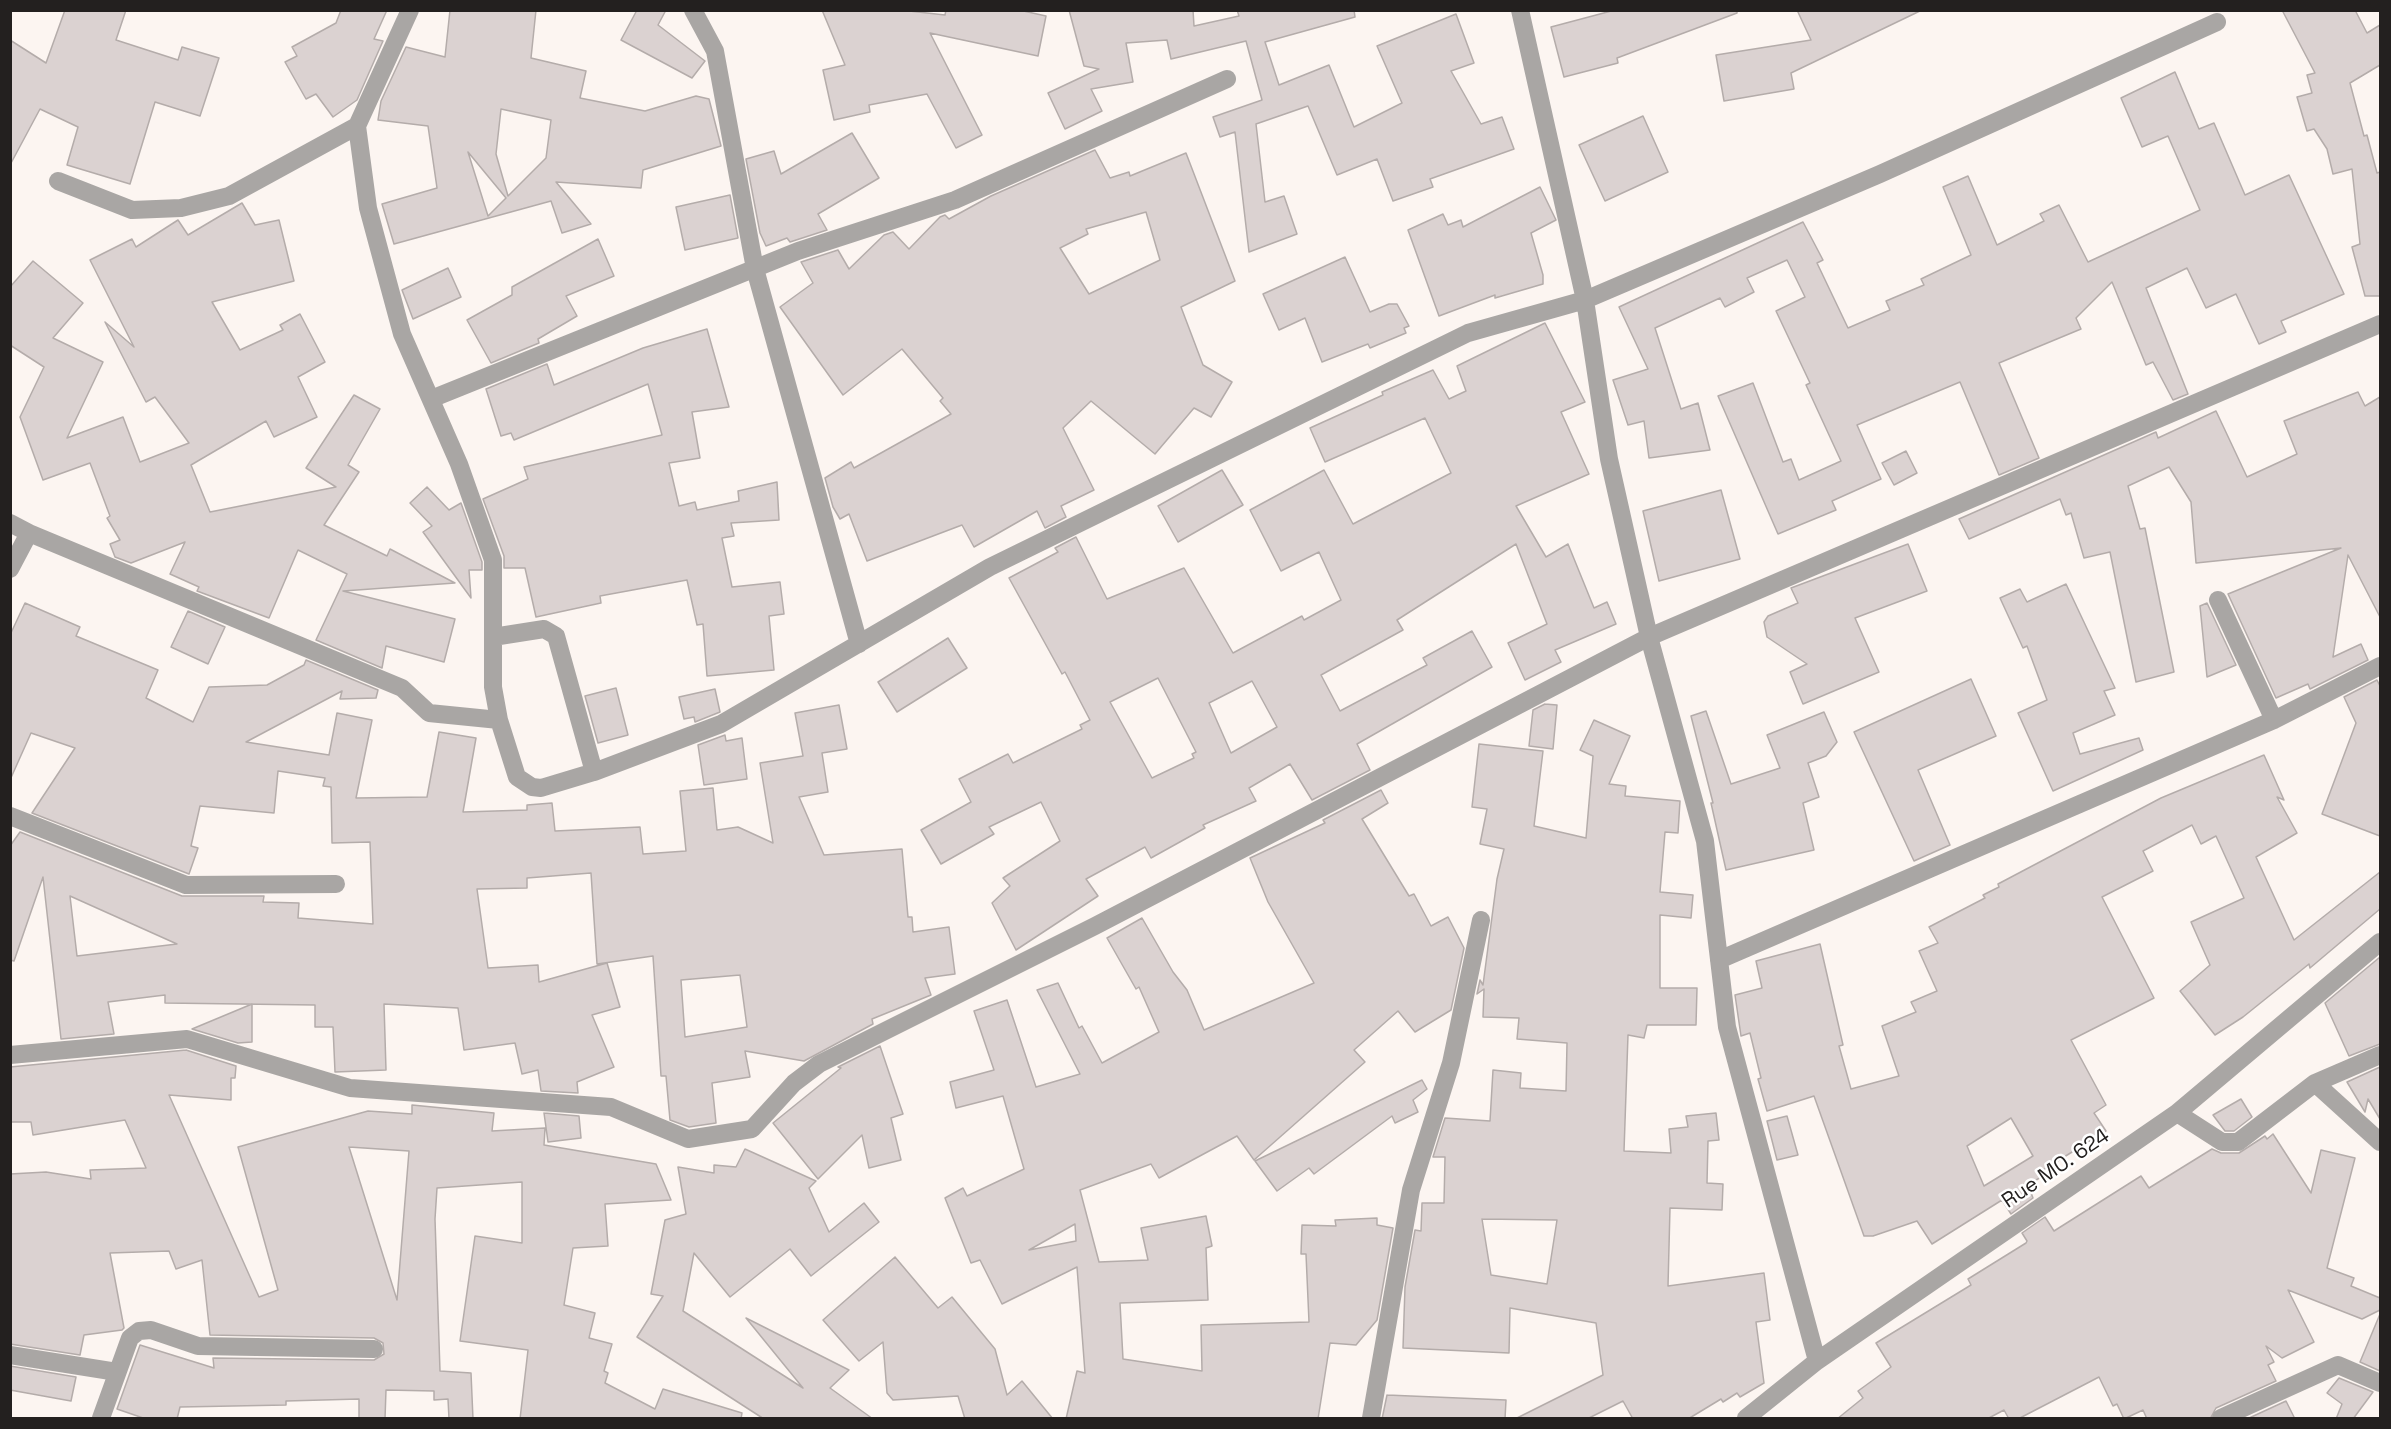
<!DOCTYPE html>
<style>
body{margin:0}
#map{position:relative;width:2391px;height:1429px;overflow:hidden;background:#fcf5f1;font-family:"Space Grotesk",sans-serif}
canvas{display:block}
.frame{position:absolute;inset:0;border:12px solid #23201f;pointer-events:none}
</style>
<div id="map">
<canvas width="2391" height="1429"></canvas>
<div class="frame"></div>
</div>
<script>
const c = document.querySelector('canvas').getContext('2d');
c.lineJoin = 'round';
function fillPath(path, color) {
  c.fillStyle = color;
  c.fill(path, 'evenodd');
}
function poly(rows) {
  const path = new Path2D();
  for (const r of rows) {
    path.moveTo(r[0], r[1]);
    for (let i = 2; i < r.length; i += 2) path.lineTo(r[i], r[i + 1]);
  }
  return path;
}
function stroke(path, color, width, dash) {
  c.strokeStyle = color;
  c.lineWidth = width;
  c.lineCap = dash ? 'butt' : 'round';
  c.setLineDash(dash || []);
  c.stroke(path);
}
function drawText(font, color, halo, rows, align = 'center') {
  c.font = font + ' "Space Grotesk",sans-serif';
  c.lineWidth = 5;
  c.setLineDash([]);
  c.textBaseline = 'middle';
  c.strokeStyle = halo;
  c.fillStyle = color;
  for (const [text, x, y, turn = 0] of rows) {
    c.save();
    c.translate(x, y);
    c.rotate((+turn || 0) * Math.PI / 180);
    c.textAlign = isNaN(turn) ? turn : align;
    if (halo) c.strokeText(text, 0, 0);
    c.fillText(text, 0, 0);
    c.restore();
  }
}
const building = poly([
 [65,10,126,10,116,40,178,60,182,47,219,58,200,116,155,102,130,184,67,165,78,127,40,109,10,165,10,40,46,63,65,10],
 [341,10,387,10,374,39,383,41,357,100,333,117,316,94,306,99,285,62,297,56,292,47,336,23,341,10],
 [450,10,536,10,531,58,586,71,580,98,645,111,696,96,709,99,721,146,643,170,641,188,556,182,591,224,562,233,551,201,394,244,382,204,437,188,428,126,378,120,381,101,406,47,445,57,450,10],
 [501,109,551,120,546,158,508,196,496,154,501,109],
 [468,152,506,198,488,216,468,152],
 [637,10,666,10,658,25,705,61,692,78,621,40,637,10],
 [822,10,900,10,945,15,946,10,1019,10,1046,16,1038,56,930,33,982,135,956,148,927,94,869,105,870,112,834,120,823,70,845,65,822,10],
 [1069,10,1193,10,1194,26,1239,16,1237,10,1354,10,1355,17,1265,42,1279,85,1329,65,1354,127,1402,103,1377,46,1456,14,1474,63,1451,71,1481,124,1502,117,1514,149,1430,179,1433,187,1393,201,1377,159,1337,175,1308,106,1256,124,1265,202,1284,196,1297,234,1249,252,1235,132,1220,137,1213,117,1262,100,1246,41,1171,59,1167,40,1126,43,1133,82,1091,89,1102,111,1065,129,1048,93,1099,69,1084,66,1069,10],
 [1615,10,1737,10,1737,13,1617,58,1618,63,1564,77,1551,27,1615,10],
 [1797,10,1922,10,1791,73,1794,89,1724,101,1716,55,1811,40,1797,10],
 [2282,10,2355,10,2367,33,2380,25,2380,65,2350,83,2364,136,2367,135,2377,173,2380,172,2380,296,2365,296,2352,247,2360,244,2352,169,2333,174,2327,149,2314,129,2307,131,2297,97,2312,93,2307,75,2315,73,2282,10],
 [2175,72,2199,129,2214,123,2245,195,2289,175,2344,294,2281,321,2286,332,2259,344,2236,294,2206,308,2187,268,2146,288,2188,394,2173,400,2153,362,2146,365,2112,282,2076,318,2081,329,1999,363,2039,458,1999,475,1960,382,1857,425,1881,479,1832,501,1836,510,1778,534,1718,396,1753,383,1783,462,1791,459,1799,480,1841,461,1806,385,1810,383,1776,311,1805,297,1787,260,1747,278,1754,292,1725,307,1720,298,1655,328,1681,409,1698,403,1710,450,1649,458,1644,421,1628,425,1613,380,1648,369,1619,307,1803,222,1823,260,1817,263,1848,328,1890,310,1886,301,1924,285,1921,279,1971,255,1943,187,1968,176,1997,245,2044,221,2040,214,2059,205,2088,262,2200,210,2168,136,2142,147,2121,98,2175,72],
 [1643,116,1668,172,1605,201,1579,145,1643,116],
 [852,133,879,178,818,214,827,230,790,242,787,238,766,246,760,233,746,159,774,151,781,174,852,133],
 [1095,150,1110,178,1129,172,1130,176,1186,153,1235,281,1181,307,1203,365,1232,382,1211,417,1194,408,1155,454,1091,401,1063,428,1094,490,1061,506,1066,517,1045,528,1037,511,974,547,962,525,867,561,849,514,840,519,833,507,825,478,851,462,854,468,951,414,940,401,943,398,902,349,843,395,780,307,813,283,801,262,838,250,849,269,884,235,893,232,909,249,940,217,945,215,949,219,991,196,1095,150],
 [1146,212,1160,260,1089,294,1060,248,1088,234,1086,229,1146,212],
 [1540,187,1556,220,1531,233,1543,275,1543,284,1495,298,1495,295,1439,316,1408,230,1443,214,1448,225,1461,220,1463,227,1540,187],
 [730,195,738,238,685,250,676,207,730,195],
 [242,203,255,225,279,220,294,281,212,302,240,350,283,330,280,325,300,314,325,362,298,377,317,417,274,437,266,421,191,465,210,512,336,487,306,468,354,395,380,409,348,465,359,472,324,525,387,556,390,549,455,583,343,591,455,619,444,662,386,646,382,668,316,640,347,574,298,550,269,618,197,591,199,587,170,574,185,542,131,563,115,557,110,544,120,540,107,518,110,516,90,463,43,480,20,417,44,367,10,345,10,287,33,261,83,303,53,338,103,362,67,438,123,417,140,462,189,443,155,397,146,402,105,322,134,347,90,260,132,239,136,247,178,220,188,235,242,203],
 [598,239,614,276,566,296,577,316,538,339,539,343,491,363,467,320,512,295,512,287,598,239],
 [1345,257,1370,312,1389,304,1397,304,1409,326,1404,328,1406,333,1370,348,1368,344,1322,362,1305,318,1279,330,1263,294,1345,257],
 [448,268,461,297,413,319,402,290,448,268],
 [1545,323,1585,402,1561,412,1589,474,1516,506,1546,557,1568,544,1594,608,1607,602,1616,624,1555,650,1561,662,1525,680,1508,643,1547,624,1516,544,1397,620,1403,630,1321,675,1340,711,1427,665,1423,658,1472,631,1492,667,1357,744,1370,770,1312,800,1290,764,1249,788,1256,801,1203,825,1205,828,1151,858,1145,847,1086,879,1098,896,1016,950,992,903,1010,886,1003,878,1060,841,1041,802,989,827,994,834,941,864,921,830,971,802,959,779,1008,754,1013,763,1082,729,1080,725,1090,720,1065,672,1062,674,1009,578,1058,552,1055,548,1076,537,1107,599,1184,568,1233,653,1302,616,1304,620,1341,600,1319,552,1281,571,1250,510,1324,470,1353,524,1451,473,1425,418,1325,462,1310,428,1383,395,1382,392,1433,370,1449,399,1466,391,1457,366,1545,323],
 [1158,678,1196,752,1192,754,1194,758,1152,778,1110,702,1158,678],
 [1252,681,1277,727,1231,753,1209,703,1252,681],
 [707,329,729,407,692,412,700,458,669,463,679,506,695,502,697,510,739,501,738,491,777,482,779,520,731,523,734,536,722,538,732,587,780,582,784,614,769,616,774,670,707,676,703,624,697,625,687,580,600,596,601,603,536,617,525,568,504,568,504,556,483,499,528,479,524,467,662,435,648,384,514,440,511,433,501,436,486,389,547,364,554,385,643,348,707,329],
 [2358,392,2365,406,2380,397,2380,617,2348,555,2333,657,2361,644,2368,660,2310,689,2308,684,2276,698,2228,594,2341,548,2196,563,2191,502,2169,467,2128,486,2140,529,2145,528,2174,672,2136,682,2110,552,2084,558,2071,513,2066,515,2060,499,1969,539,1959,519,2156,432,2158,438,2216,411,2247,477,2297,454,2284,421,2358,392],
 [1906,451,1917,473,1894,485,1882,463,1906,451],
 [1222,470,1243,505,1178,542,1158,506,1222,470],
 [427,487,449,510,461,503,482,562,482,570,469,570,471,598,423,532,432,526,410,503,427,487],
 [1721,490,1740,559,1659,581,1643,511,1721,490],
 [1908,544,1927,591,1855,618,1879,672,1803,704,1790,672,1807,664,1767,637,1764,622,1768,616,1798,603,1791,588,1908,544],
 [2066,584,2115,688,2104,691,2115,715,2073,733,2080,754,2139,738,2143,750,2053,791,2018,713,2047,700,2027,646,2023,648,2000,598,2020,589,2027,602,2066,584],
 [25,603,80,627,76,636,158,670,146,698,193,722,209,687,267,685,304,665,306,660,378,690,376,698,340,699,342,691,246,742,329,755,337,713,372,720,356,798,427,797,439,732,476,738,463,812,527,810,527,805,552,803,555,831,640,827,643,854,686,851,680,791,713,788,717,830,738,827,773,843,760,763,803,756,795,713,839,705,847,749,822,753,828,792,799,797,824,855,902,849,908,917,912,917,913,932,949,927,955,974,925,978,931,995,872,1019,873,1024,804,1061,745,1051,750,1077,712,1083,716,1123,689,1127,670,1120,666,1076,661,1076,653,956,597,964,591,873,527,878,527,888,477,889,488,968,538,965,539,982,607,963,620,1007,592,1015,614,1067,577,1082,578,1093,541,1091,538,1070,522,1074,515,1043,464,1050,458,1008,384,1004,386,1070,335,1072,333,1027,315,1027,315,1005,165,1003,165,995,108,1002,114,1034,61,1039,43,877,14,961,10,960,10,846,20,832,182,896,264,896,263,902,299,903,298,918,373,924,370,842,332,843,331,787,323,786,325,778,278,771,274,813,200,806,191,846,198,848,189,874,32,813,75,748,31,733,10,780,10,635,25,603],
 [70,896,177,944,77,956,70,896],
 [740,975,747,1027,685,1037,681,980,740,975],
 [2207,603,2236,665,2207,677,2200,606,2207,603],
 [188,611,225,627,208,664,171,647,188,611],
 [948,638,967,668,897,712,878,682,948,638],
 [1971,679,1996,736,1918,770,1950,845,1914,861,1854,732,1971,679],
 [2377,680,2380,686,2380,836,2322,814,2356,723,2344,697,2377,680],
 [616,688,628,735,598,743,585,696,616,688],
 [715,689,720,712,695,722,694,717,684,719,679,697,715,689],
 [1545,704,1557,705,1553,749,1529,746,1533,710,1545,704],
 [1706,711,1731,784,1780,768,1767,735,1824,712,1837,742,1826,756,1808,763,1819,797,1803,803,1814,850,1726,870,1711,803,1713,803,1691,716,1706,711],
 [1594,720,1630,736,1609,784,1626,786,1625,796,1680,801,1678,833,1665,832,1660,892,1693,895,1691,918,1660,915,1660,988,1697,988,1696,1025,1647,1025,1644,1038,1628,1035,1624,1151,1671,1153,1669,1129,1688,1127,1686,1116,1716,1113,1719,1140,1708,1141,1707,1183,1723,1184,1722,1210,1670,1208,1668,1286,1764,1273,1770,1320,1756,1322,1764,1383,1740,1397,1737,1393,1723,1402,1721,1399,1688,1419,1633,1419,1623,1401,1587,1419,1515,1419,1603,1375,1596,1323,1510,1308,1509,1353,1403,1348,1405,1287,1415,1230,1421,1231,1422,1203,1444,1203,1445,1157,1433,1157,1445,1118,1490,1121,1493,1070,1521,1073,1520,1088,1566,1091,1567,1043,1517,1039,1519,1018,1483,1017,1484,989,1477,994,1480,980,1483,985,1497,879,1504,849,1480,844,1487,809,1472,807,1479,744,1543,751,1534,826,1586,838,1593,756,1580,750,1594,720],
 [1482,1219,1557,1220,1547,1284,1491,1275,1482,1219],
 [725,735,726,741,742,738,747,779,704,785,698,745,725,735],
 [2264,755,2284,800,2277,797,2297,833,2256,857,2294,940,2380,872,2380,909,2310,968,2309,964,2243,1017,2215,1035,2180,991,2210,965,2191,922,2244,898,2216,836,2201,844,2192,825,2143,851,2153,871,2102,897,2154,998,2071,1040,2106,1105,2094,1113,2106,1131,2043,1170,2046,1174,2028,1185,2033,1198,2011,1214,2002,1200,1932,1244,1917,1221,1873,1236,1864,1236,1814,1096,1767,1111,1758,1079,1761,1078,1750,1033,1741,1036,1735,995,1762,988,1756,961,1820,944,1843,1045,1839,1046,1851,1089,1899,1076,1882,1026,1916,1012,1911,1002,1937,991,1919,951,1938,943,1929,927,1985,898,1983,895,1999,887,1998,884,2161,798,2264,755],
 [2011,1118,2033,1156,1984,1186,1967,1146,2011,1118],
 [1381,790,1388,803,1362,819,1409,896,1414,894,1431,926,1448,917,1464,948,1451,1010,1415,1032,1398,1011,1354,1050,1365,1062,1254,1160,1237,1136,1159,1178,1151,1164,1080,1190,1099,1262,1148,1260,1141,1228,1206,1216,1212,1246,1206,1248,1208,1300,1120,1303,1123,1359,1202,1371,1201,1325,1309,1322,1306,1254,1301,1254,1302,1225,1336,1226,1335,1220,1377,1218,1377,1225,1393,1228,1377,1320,1356,1345,1330,1343,1318,1419,1066,1419,1077,1371,1085,1373,1077,1267,1002,1304,980,1260,971,1263,945,1198,963,1188,967,1196,1024,1169,1003,1096,956,1108,950,1082,994,1070,974,1011,1007,1000,1036,1087,1080,1074,1037,990,1058,983,1079,1028,1082,1026,1102,1063,1159,1032,1139,987,1136,989,1107,938,1142,918,1173,972,1187,990,1204,1030,1314,983,1268,902,1250,858,1325,823,1323,820,1381,790],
 [1075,1224,1076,1241,1029,1250,1075,1224],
 [2380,957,2380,1044,2349,1056,2325,1003,2380,957],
 [252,1004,252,1042,238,1043,192,1029,252,1004],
 [880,1046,903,1114,891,1118,901,1160,869,1168,862,1135,818,1179,773,1123,841,1068,838,1067,880,1046],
 [186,1050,236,1066,235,1078,231,1078,231,1100,169,1095,259,1297,278,1290,238,1147,368,1111,412,1114,412,1105,494,1113,492,1131,545,1128,544,1145,656,1164,671,1200,605,1204,608,1246,573,1248,564,1305,595,1313,589,1338,612,1344,604,1371,608,1373,605,1383,655,1409,663,1389,742,1413,741,1419,520,1419,528,1350,460,1341,475,1236,522,1243,522,1182,437,1188,435,1219,440,1371,471,1373,473,1419,449,1419,448,1399,434,1400,434,1391,386,1390,385,1419,359,1419,359,1399,286,1401,286,1405,180,1407,177,1419,146,1419,117,1409,140,1345,214,1368,213,1358,374,1360,384,1354,383,1343,374,1338,210,1335,202,1260,176,1269,169,1251,110,1253,124,1328,122,1330,84,1335,80,1355,10,1344,10,1174,46,1172,91,1179,90,1170,146,1168,125,1120,33,1135,31,1122,10,1122,10,1067,186,1050],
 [349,1147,409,1151,397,1300,349,1147],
 [2380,1067,2380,1119,2368,1099,2365,1112,2347,1082,2380,1067],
 [1422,1080,1427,1089,1413,1100,1418,1112,1395,1123,1392,1116,1314,1174,1309,1168,1277,1191,1255,1161,1422,1080],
 [2241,1099,2252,1117,2234,1131,2225,1131,2213,1115,2241,1099],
 [544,1113,579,1116,581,1138,548,1142,544,1113],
 [1787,1116,1798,1155,1777,1160,1767,1121,1787,1116],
 [2273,1134,2311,1193,2321,1150,2355,1158,2327,1268,2354,1278,2351,1286,2380,1298,2380,1310,2362,1319,2288,1290,2314,1342,2282,1358,2266,1346,2274,1362,2268,1365,2276,1381,2216,1408,2210,1419,2147,1419,2143,1410,2124,1419,2117,1404,2113,1406,2099,1377,2018,1419,2009,1419,2004,1410,1987,1419,1837,1419,1863,1398,1858,1391,1891,1367,1876,1343,1971,1285,1968,1279,2026,1243,2027,1241,2022,1233,2045,1217,2054,1231,2141,1176,2149,1188,2212,1149,2221,1153,2239,1153,2265,1136,2267,1139,2273,1134],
 [745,1149,816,1181,809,1188,829,1232,864,1203,879,1222,811,1276,790,1249,730,1297,694,1253,683,1311,803,1388,746,1318,849,1370,830,1388,873,1419,764,1419,637,1337,663,1296,651,1294,665,1220,686,1214,678,1167,714,1173,714,1165,736,1167,745,1149],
 [895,1257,938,1308,952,1297,995,1349,1007,1395,1022,1381,1053,1419,965,1419,958,1396,893,1400,887,1393,883,1342,859,1361,823,1320,895,1257],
 [2380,1314,2380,1371,2360,1362,2380,1314],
 [10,1366,76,1377,71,1401,10,1390,10,1366],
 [2339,1378,2373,1392,2353,1419,2336,1419,2342,1404,2327,1393,2339,1378],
 [1387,1395,1506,1400,1505,1419,1382,1419,1387,1395],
 [2286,1401,2295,1419,2247,1419,2286,1401]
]);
fillPath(building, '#dbd2d1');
stroke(building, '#b4acaa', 1.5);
stroke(poly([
 [410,10,357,126,368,208,402,334,459,464,493,560,493,687,499,720,517,777,532,787,541,788,594,772,721,724,990,567,1468,333,1585,300,1880,174,2217,22],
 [693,10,715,51,755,269,859,644],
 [1520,10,1585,300,1609,459,1649,637,1705,841,1727,1027,1817,1361],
 [58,181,132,210,181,208,229,196,357,126],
 [431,399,798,251,955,200,1227,79],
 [10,523,29,533,10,569],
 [29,533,402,688,429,713,499,720],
 [2218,600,2274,720],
 [493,637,544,629,556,636,594,772],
 [10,816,186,885,336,884],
 [1719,960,2274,720,2380,666],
 [10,1055,187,1039,350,1088,611,1107,688,1139,752,1129,794,1083,819,1064,1095,926,1649,637,2380,324],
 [2315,1083,2380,1142],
 [2177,1113,2222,1142,2238,1142,2315,1083,2380,1055],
 [10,1355,117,1372],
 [101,1418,130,1338,139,1331,151,1330,198,1346,374,1349],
 [1371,1418,1411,1190,1451,1063,1481,920],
 [1746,1418,1817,1361,2177,1113,2380,942],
 [2221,1418,2338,1365,2380,1383]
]), '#a9a6a4', 18);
drawText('21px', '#23201f', '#fff', [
 ["Rue MO. 624",2056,1169,-34]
]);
</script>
